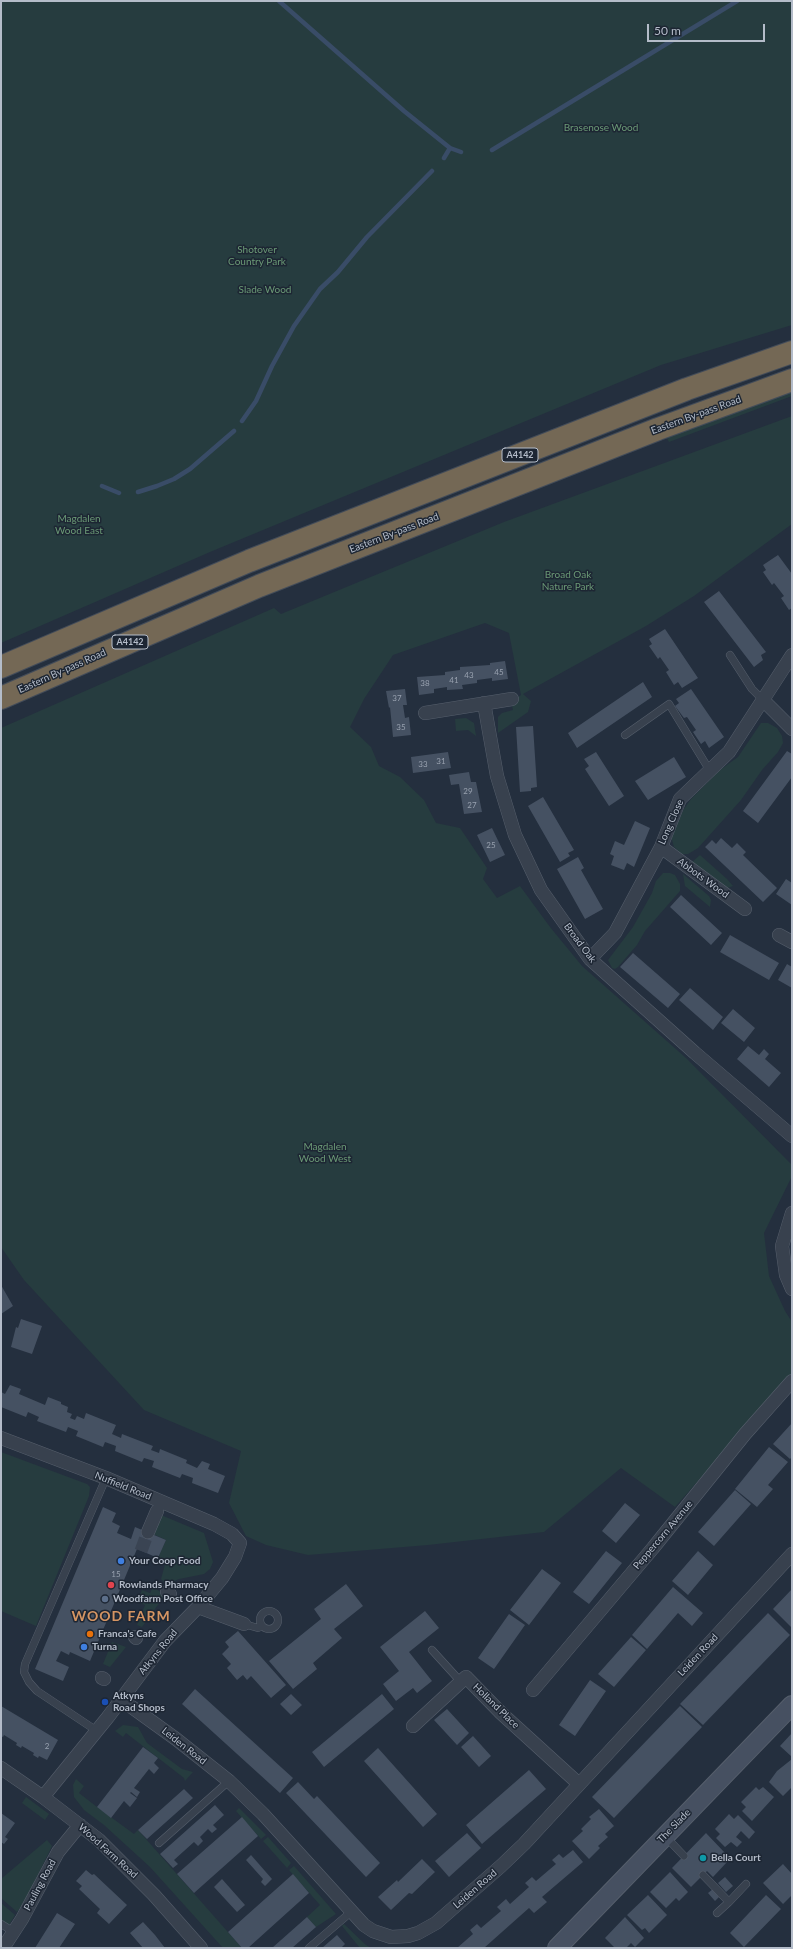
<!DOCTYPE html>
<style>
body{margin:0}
#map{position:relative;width:793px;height:1949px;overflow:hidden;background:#242f3e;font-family:Lato,sans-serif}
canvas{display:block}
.frame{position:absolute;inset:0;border:2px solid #b4bcc9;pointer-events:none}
.scale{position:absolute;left:647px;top:24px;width:118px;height:18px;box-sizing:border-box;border:2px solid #b4bcc9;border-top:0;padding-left:5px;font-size:12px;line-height:14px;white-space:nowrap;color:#b4bcc9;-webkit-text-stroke:3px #1d2633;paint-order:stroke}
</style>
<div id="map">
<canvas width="793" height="1949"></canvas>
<div class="frame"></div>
<div class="scale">50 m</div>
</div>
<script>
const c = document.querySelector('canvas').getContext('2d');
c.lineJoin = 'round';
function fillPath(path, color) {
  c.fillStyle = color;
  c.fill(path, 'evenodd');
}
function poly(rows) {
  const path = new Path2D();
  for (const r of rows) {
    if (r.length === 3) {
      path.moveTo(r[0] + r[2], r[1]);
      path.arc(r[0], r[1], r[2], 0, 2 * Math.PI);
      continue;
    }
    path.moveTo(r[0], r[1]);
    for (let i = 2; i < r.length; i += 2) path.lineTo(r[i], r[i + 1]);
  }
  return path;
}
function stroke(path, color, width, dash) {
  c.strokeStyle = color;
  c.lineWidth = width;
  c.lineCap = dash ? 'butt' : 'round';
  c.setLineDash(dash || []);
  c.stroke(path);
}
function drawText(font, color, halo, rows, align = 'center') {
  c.font = font + ' Lato,sans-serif';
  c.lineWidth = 3;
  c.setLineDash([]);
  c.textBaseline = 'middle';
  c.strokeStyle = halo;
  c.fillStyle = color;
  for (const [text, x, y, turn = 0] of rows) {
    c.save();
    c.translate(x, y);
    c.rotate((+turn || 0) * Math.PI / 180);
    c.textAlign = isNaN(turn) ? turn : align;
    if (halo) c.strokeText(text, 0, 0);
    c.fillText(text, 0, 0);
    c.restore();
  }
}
fillPath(poly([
 [1,1,792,1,792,325,661,365,210,552,1,643],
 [792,391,792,396,669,442,666,436],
 [792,416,792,524,694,596,646,626,523,694,531,701,528,712,498,733,498,717,502,713,513,710,511,702,521,695,509,633,485,623,393,655,364,699,350,727,371,747,379,766,400,777,424,800,436,823,460,828,487,868,483,879,497,898,520,886,550,927,582,966,686,1058,792,1165,792,1176,764,1233,769,1276,785,1311,792,1322,792,1375,675,1507,621,1468,544,1532,428,1545,308,1555,266,1545,246,1536,229,1503,241,1451,144,1410,24,1280,1,1247,1,728,274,608,281,614,504,522],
 [466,718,474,723,476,736,468,730,456,731,455,719],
 [761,723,768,723,777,728,782,736,783,743,778,752,762,770,741,800,698,848,688,854,682,854,674,847,671,836,684,809,691,799,720,770,738,757],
 [700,855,727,879,733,886,725,889,691,863],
 [663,873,670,873,675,875,680,884,680,891,645,931,637,945,618,967,615,969,612,968,608,960,633,927,652,893,656,881],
 [683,874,709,896,711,900,710,907,685,886],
 [1,1452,87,1484,90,1487,89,1496,36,1626,1,1611],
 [161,1515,204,1533,213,1562,210,1569,204,1574,179,1579,174,1581,170,1588,161,1579,166,1561,158,1558,166,1540,151,1533],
 [153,1587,165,1595,142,1627,137,1625,145,1605,137,1602,142,1590,150,1593],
 [112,1642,126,1647,110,1667,103,1664],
 [123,1725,138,1727,147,1743,182,1769,193,1772,185,1781,184,1778,126,1733,123,1737,115,1731],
 [76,1779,84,1786,79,1793,97,1807,134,1834,138,1830,242,1948,223,1948,150,1867,104,1825,84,1810,74,1797,73,1785],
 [26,1797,49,1814,45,1820,22,1803],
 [239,1808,266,1835,261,1839,236,1811],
 [268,1837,291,1863,287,1868,263,1841],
 [47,1840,52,1846,25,1901,17,1912,1,1898,1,1879],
 [294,1866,336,1914,316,1927,307,1917,320,1905,289,1870],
 [1,1903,15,1915,9,1925,1,1920],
 [344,1924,366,1945,371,1948,360,1948,342,1926]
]), '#263c3f');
stroke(poly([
 [279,1,404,111,450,148,461,152],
 [492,150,737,1],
 [444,158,450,148],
 [242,421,256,401,272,366,294,326,320,289,338,272,367,237,432,171],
 [102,486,119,493],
 [138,492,157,486,174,479,190,469,234,431]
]), '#394c67', 4.5);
fillPath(poly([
 [778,555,792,574,792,608,789,610,781,598,784,596,774,583,772,585,763,572,766,570,763,565],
 [719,591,766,652,761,655,763,660,754,667,704,602],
 [665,629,698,678,682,688,678,682,674,685,666,672,669,670,660,657,658,659,649,646,652,644,649,639],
 [505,661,508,679,492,681,492,678,477,680,477,683,462,685,463,689,447,690,447,687,434,689,434,693,419,695,417,677,445,675,445,672,460,670,460,667,490,665,490,663],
 [643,682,652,697,577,748,568,733],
 [405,689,407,705,403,705,405,718,409,717,411,735,393,737,390,707,389,708,386,691],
 [691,689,724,737,709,748,705,741,701,744,693,732,696,730,687,717,684,718,675,706,679,703,676,699],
 [533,726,537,787,531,788,531,791,520,792,516,727],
 [787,751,792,754,792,777,758,823,743,811],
 [448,752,451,768,413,773,411,757],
 [596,752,624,796,609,806,585,769,589,766,584,759],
 [674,757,686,777,648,800,635,781],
 [469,772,471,782,476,782,482,812,464,814,459,784,451,785,449,775],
 [543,797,574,850,568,853,570,856,560,862,528,806],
 [635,821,650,828,634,867,627,863,624,870,611,865,614,856,610,854,615,841,624,845],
 [492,828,505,855,490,862,477,835],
 [721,838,732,848,737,843,746,852,743,855,777,888,763,902,705,847,712,840,716,844],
 [578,857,584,868,581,870,603,909,585,919,557,869],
 [786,879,792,883,792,905,776,894],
 [681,895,722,933,711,945,670,907],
 [730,935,779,963,769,980,720,952],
 [633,953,680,994,668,1008,620,967],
 [787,964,792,967,792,988,778,980],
 [690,988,723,1017,713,1030,679,1000],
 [733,1009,755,1028,744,1042,721,1023],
 [748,1046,759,1055,764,1049,769,1054,765,1059,781,1073,769,1087,737,1059],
 [1,1285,13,1306,1,1314],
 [21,1319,42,1326,32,1354,11,1347,16,1327,18,1328],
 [10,1385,21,1389,19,1394,45,1405,48,1397,61,1402,61,1404,68,1407,67,1412,72,1414,70,1418,75,1420,77,1416,84,1419,86,1413,116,1425,112,1434,121,1438,122,1434,153,1446,151,1450,159,1453,160,1449,187,1460,186,1463,197,1468,202,1461,210,1464,208,1469,225,1476,218,1493,192,1483,193,1478,182,1474,180,1478,152,1467,154,1461,144,1458,142,1462,115,1451,116,1446,105,1442,103,1447,76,1436,78,1431,68,1427,66,1432,37,1421,39,1417,28,1412,26,1417,1,1407,1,1392,5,1394],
 [792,1423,792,1457,790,1459,773,1444],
 [769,1447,788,1462,768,1485,773,1489,757,1507,735,1489],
 [735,1490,751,1504,714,1546,698,1532],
 [625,1503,640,1515,616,1543,602,1531],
 [103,1507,116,1513,112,1522,120,1526,117,1533,131,1539,135,1527,166,1540,158,1558,137,1549,90,1661,70,1652,69,1655,61,1651,56,1661,69,1667,63,1681,35,1669],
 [606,1551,622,1563,589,1604,573,1592],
 [698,1551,713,1565,688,1595,672,1581],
 [542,1569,561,1583,529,1625,510,1610],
 [346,1584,363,1606,334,1629,342,1638,313,1663,317,1669,293,1689,269,1661,321,1619,314,1609],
 [673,1587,703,1613,692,1626,678,1613,647,1649,632,1635],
 [792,1589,792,1628,773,1609],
 [425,1611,439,1628,409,1652,432,1681,417,1693,413,1688,396,1701,383,1684,399,1671,380,1647],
 [768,1613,790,1635,703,1725,680,1704],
 [509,1614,525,1625,494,1669,478,1658],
 [238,1631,286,1685,271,1698,251,1676,247,1680,243,1675,237,1680,227,1668,231,1664,222,1654,229,1647,225,1642],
 [631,1637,646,1650,614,1687,598,1674],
 [590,1680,606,1691,575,1736,559,1725],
 [195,1689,293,1778,280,1793,182,1704],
 [291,1694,302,1705,291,1715,280,1704],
 [382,1694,394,1709,324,1767,312,1752],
 [1,1706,58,1740,47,1760,39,1756,38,1758,33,1755,34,1753,22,1746,21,1748,16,1745,17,1743,4,1735,3,1737,1,1736],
 [680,1706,702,1727,614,1818,592,1797],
 [447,1709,469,1733,457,1745,434,1720],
 [792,1733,792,1757,780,1746],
 [473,1736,491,1756,479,1767,461,1747],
 [143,1747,158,1758,154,1763,159,1768,154,1774,149,1769,134,1788,140,1792,137,1797,131,1792,130,1793,137,1798,130,1807,124,1801,111,1818,97,1807],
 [378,1748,437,1814,423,1827,364,1761],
 [792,1759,792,1787,783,1796,769,1782,777,1771],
 [529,1770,546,1789,482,1844,466,1825],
 [298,1782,314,1799,317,1796,380,1863,366,1877,286,1793],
 [756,1787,759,1790,763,1787,774,1797,752,1821,742,1811,746,1807,741,1802],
 [184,1789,193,1798,147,1839,138,1830],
 [215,1805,224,1815,213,1825,217,1829,212,1833,208,1829,200,1837,203,1841,198,1846,194,1842,174,1860,178,1864,173,1868,160,1854],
 [599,1809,614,1826,605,1834,608,1837,598,1846,600,1848,589,1859,572,1841,583,1831,581,1829,591,1819,589,1817],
 [1,1813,15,1823,5,1837,8,1839,4,1844,1,1842],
 [729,1814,734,1819,738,1815,755,1832,749,1839,741,1831,736,1837,742,1842,737,1847,731,1842,725,1847,716,1838,720,1834,715,1829],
 [242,1817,258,1836,194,1893,177,1874],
 [467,1833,481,1848,449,1877,435,1861],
 [706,1833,725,1853,722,1856,728,1861,713,1877,707,1871,691,1887,672,1868],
 [573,1850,583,1862,542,1897,547,1902,534,1913,529,1908,484,1948,457,1948,473,1934,470,1930,477,1924,481,1928,501,1911,497,1907,506,1899,510,1904,529,1887,525,1883,532,1877,536,1881,556,1864,552,1860,559,1854,563,1858],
 [251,1855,272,1879,265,1886,261,1882,263,1879,246,1860],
 [422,1859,435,1872,412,1894,409,1893,391,1910,378,1897,397,1880,398,1882],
 [783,1864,792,1874,792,1895,783,1904,763,1883],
 [86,1870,92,1875,94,1874,127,1905,109,1924,97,1913,100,1909,79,1889,82,1886,76,1881],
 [670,1872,688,1892,679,1901,676,1898,666,1908,650,1892],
 [293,1874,309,1893,248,1948,242,1948,228,1932],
 [725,1877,733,1886,726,1892,718,1883],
 [222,1879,245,1905,237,1912,214,1887],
 [713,1889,719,1897,715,1901,708,1893],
 [648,1895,667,1915,649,1933,645,1928,642,1930,627,1915],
 [766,1895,781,1909,744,1947,730,1933],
 [57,1913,75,1924,59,1948,35,1948],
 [307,1917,316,1927,292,1948,272,1948],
 [625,1917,644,1938,635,1947,631,1943,626,1948,615,1948,605,1938],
 [143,1922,155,1935,165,1948,143,1948,130,1933],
 [337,1935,345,1944,341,1948,322,1948]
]), '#455162');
stroke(poly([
 [141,1551,148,1532]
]), '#3a4453', 13, [13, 6]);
const lane = poly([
 [730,655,752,689,763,700],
 [625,735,669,704,710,771],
 [269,1620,9],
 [244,1624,258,1628,262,1626],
 [432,1650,461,1682],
 [97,1731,37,1691,29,1682,24,1672,25,1664,106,1478],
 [665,1836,684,1856],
 [159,1843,229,1781],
 [703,1875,729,1902,717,1913],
 [729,1902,746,1884],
 [1,1924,14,1932],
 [309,1948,351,1912]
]);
const street = poly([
 [763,700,792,729],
 [484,703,497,776,515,835,541,890,590,959,695,1053,792,1136],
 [425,713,512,699],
 [661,847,745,909],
 [779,935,792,942],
 [590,959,615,933,661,847,680,799,729,752,792,655],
 [792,1213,782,1246,786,1275,792,1289],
 [1,1438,106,1478,214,1524,232,1534,240,1543,235,1557,222,1578,198,1607,165,1641,108,1717,43,1797],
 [148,1532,157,1511],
 [167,1592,170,1594],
 [198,1607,244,1624],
 [135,1637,136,1638],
 [102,1678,104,1679],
 [533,1690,653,1548,745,1434,792,1381],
 [122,1700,176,1739,229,1781,263,1814,364,1925,373,1931,391,1937,408,1936,418,1933,436,1923,501,1866,524,1844,792,1554],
 [413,1726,466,1677,501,1713,579,1784],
 [1,1768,43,1797,99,1840,154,1895,201,1948],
 [3,1948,22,1919,58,1852,80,1825]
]);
const secondary = poly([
 [557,1948,792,1705]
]);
const highway = poly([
 [1,667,249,561,687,389,792,352],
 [1,698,259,586,658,429,792,380]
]);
stroke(lane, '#565f6c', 8);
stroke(street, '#565f6c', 14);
stroke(secondary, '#565f6c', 20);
stroke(highway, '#434c59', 24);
stroke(lane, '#38414e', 7);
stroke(street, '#38414e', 13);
stroke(secondary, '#465061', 18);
stroke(highway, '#746855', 22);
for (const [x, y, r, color] of [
 [121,1561,4,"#3f7fe0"],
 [111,1585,4,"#e0444e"],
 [105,1599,4,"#5c6f8a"],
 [90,1634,4,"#e8710a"],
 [84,1647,4,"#3f7fe0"],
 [105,1702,4,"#1a4fb4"],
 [703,1858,4,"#0f9aa8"]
]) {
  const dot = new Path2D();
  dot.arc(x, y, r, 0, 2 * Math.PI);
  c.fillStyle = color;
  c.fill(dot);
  stroke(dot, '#1d2633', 1.5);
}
drawText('8px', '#98a1af', null, [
 ["45",499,672],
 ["43",469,675],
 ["41",454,680],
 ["38",425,683],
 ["37",397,698],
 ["35",401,727],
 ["31",441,761],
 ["33",423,764],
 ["29",468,791],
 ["27",472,805],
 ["25",491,845],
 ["15",116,1574],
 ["2",47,1746]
]);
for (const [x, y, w] of [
 [520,455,36],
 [130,642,36]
]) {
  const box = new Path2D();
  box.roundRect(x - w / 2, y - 7, w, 14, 3);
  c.fillStyle = '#1d2633';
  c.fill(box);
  stroke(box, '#b4bcc9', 1);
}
drawText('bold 9px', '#b4bcc9', null, [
 ["A4142",520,455],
 ["A4142",130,642]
]);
drawText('10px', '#6b9a76', '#1d2633', [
 ["Brasenose Wood",601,128],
 ["Shotover",257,250],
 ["Country Park",257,262],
 ["Slade Wood",265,290],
 ["Magdalen",79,519],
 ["Wood East",79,531],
 ["Broad Oak",568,575],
 ["Nature Park",568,587],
 ["Magdalen",325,1147],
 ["Wood West",325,1159]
]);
drawText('10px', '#b4bcc9', '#1d2633', [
 ["Eastern By-pass Road",696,415,-20],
 ["Eastern By-pass Road",394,533,-21],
 ["Eastern By-pass Road",62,671,-24],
 ["Long Close",671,822,-66],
 ["Abbots Wood",703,878,36],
 ["Broad Oak",580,943,53],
 ["Nuffield Road",123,1486,22],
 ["Peppercorn Avenue",663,1535,-50],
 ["Atkyns Road",158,1652,-51],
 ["Leiden Road",698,1655,-47],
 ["Holland Place",496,1706,44],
 ["Leiden Road",184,1746,38],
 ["The Slade",674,1826,-46],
 ["Wood Farm Road",108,1851,42],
 ["Pauling Road",40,1885,-62],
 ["Leiden Road",475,1889,-41]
]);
drawText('bold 10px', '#b4bcc9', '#1d2633', [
 ["Your Coop Food",129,1561],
 ["Rowlands Pharmacy",119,1585],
 ["Woodfarm Post Office",113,1599],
 ["Franca's Cafe",98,1634],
 ["Turna",92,1647],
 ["Atkyns",113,1696],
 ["Road Shops",113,1708],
 ["Bella Court",711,1858]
], 'left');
c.letterSpacing = '1px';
drawText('bold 14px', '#d59563', '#1d2633', [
 ["WOOD FARM",121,1616]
]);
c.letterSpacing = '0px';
</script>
